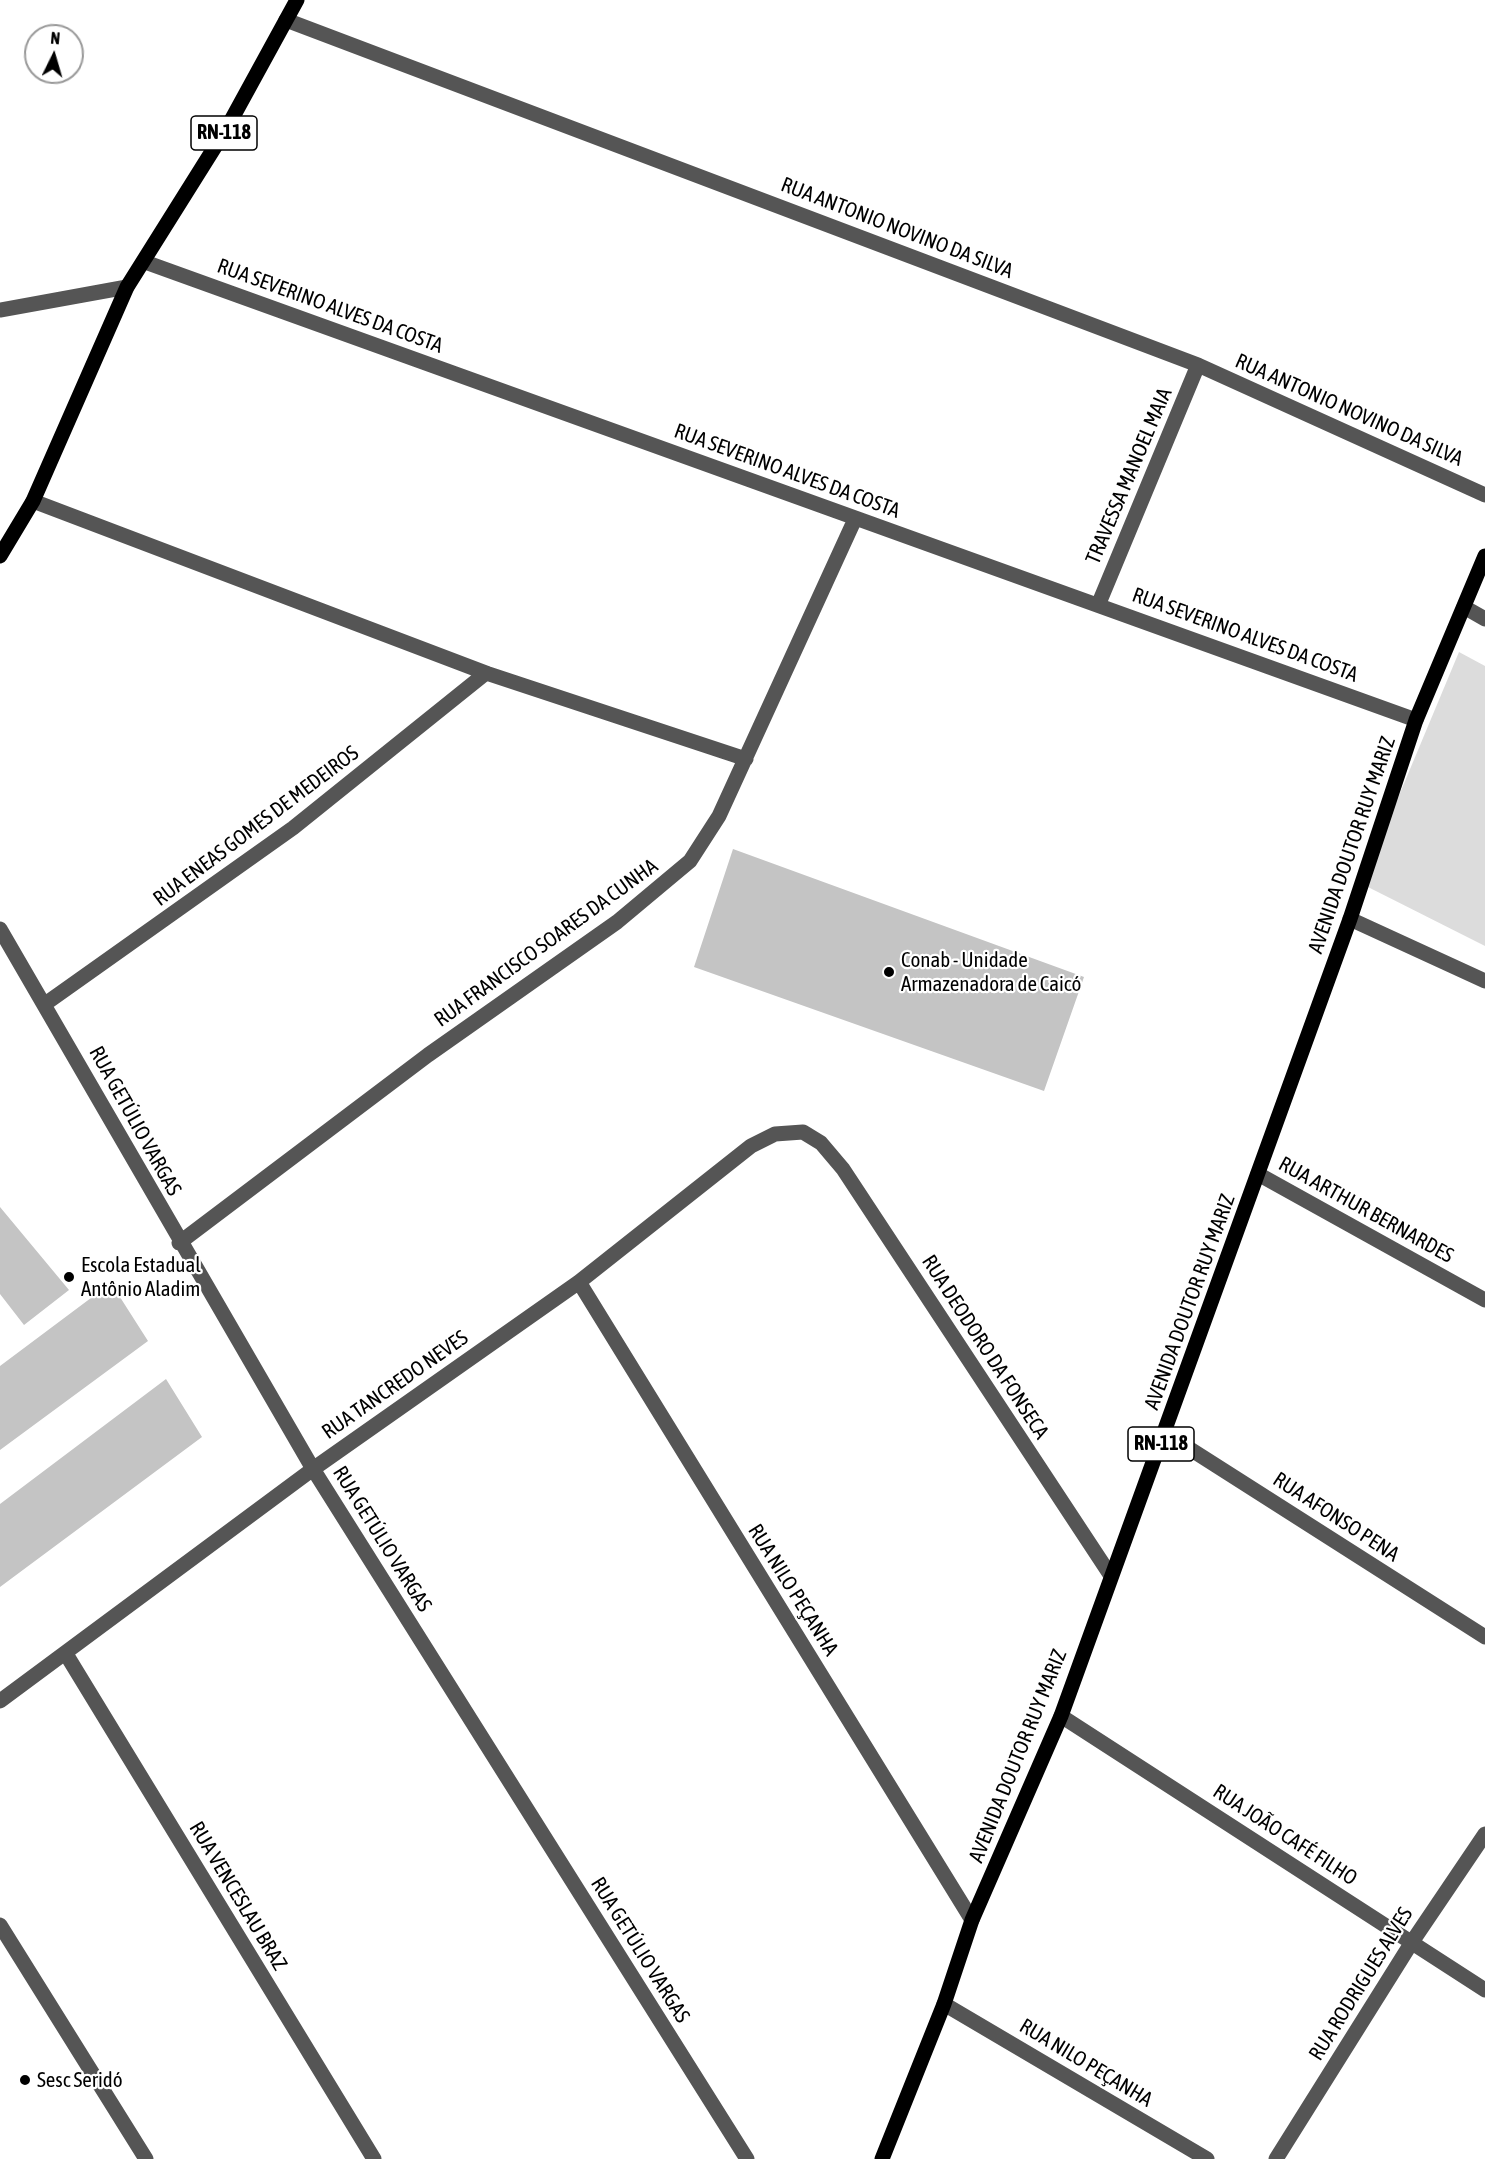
<!DOCTYPE html>
<meta charset="utf-8">
<style>
body{margin:0}
#map{position:relative;width:1485px;height:2159px;overflow:hidden;background:#fff;font-family:"Asap Condensed",sans-serif}
canvas{display:block}
.north{position:absolute;left:24px;top:24px;width:60px;height:60px;box-sizing:border-box;background:#fff;border:2px solid #999;border-radius:50%;rotate:5deg;font-size:16px;font-weight:700;line-height:24px;text-align:center;color:#000}
.north::after{content:'';display:block;margin:auto;width:21px;height:27px;background:#000;clip-path:polygon(50% 0,100% 100%,50% 72%,0 100%)}
</style>
<div id="map">
<canvas width="1485" height="2159"></canvas>
<div class="north">N</div>
</div>
<script>
const c = document.querySelector('canvas').getContext('2d');
c.lineJoin = 'round';
function fillPath(path, color) {
  c.fillStyle = color;
  c.fill(path, 'evenodd');
}
function poly(rows) {
  const path = new Path2D();
  for (const r of rows) {
    path.moveTo(r[0], r[1]);
    for (let i = 2; i < r.length; i += 2) path.lineTo(r[i], r[i + 1]);
  }
  return path;
}
function stroke(path, color, width, dash) {
  c.strokeStyle = color;
  c.lineWidth = width;
  c.lineCap = dash ? 'butt' : 'round';
  c.setLineDash(dash || []);
  c.stroke(path);
}
function drawText(font, color, halo, rows, align = 'center') {
  c.font = font + ' "Asap Condensed",sans-serif';
  c.lineWidth = 4.5;
  c.setLineDash([]);
  c.textBaseline = 'middle';
  c.strokeStyle = halo;
  c.fillStyle = color;
  for (const [text, x, y, turn = 0] of rows) {
    c.save();
    c.translate(x, y);
    c.rotate((+turn || 0) * Math.PI / 180);
    c.textAlign = isNaN(turn) ? turn : align;
    if (halo) c.strokeText(text, 0, 0);
    c.fillText(text, 0, 0);
    c.restore();
  }
}
fillPath(poly([
 [1459,652,1485,666,1485,946,1362,884]
]), '#dcdcdc');
fillPath(poly([
 [733,849,1084,977,1044,1091,694,967],
 [0,1207,69,1290,24,1325,0,1294],
 [111,1283,148,1341,0,1450,0,1366],
 [166,1379,202,1437,0,1587,0,1504]
]), '#c4c4c4');
stroke(poly([
 [286,20,1198,365,1485,495],
 [145,262,1416,720],
 [0,310,127,287],
 [33,501,486,673,746,759],
 [1099,603,1198,365],
 [1464,607,1485,619],
 [1350,919,1485,981],
 [0,929,313,1469,747,2159],
 [45,1004,293,828,486,673],
 [1258,1174,1485,1300],
 [179,1243,428,1055,617,922,690,861,719,816,855,519],
 [579,1282,972,1920],
 [1165,1433,1485,1637],
 [66,1654,374,2159],
 [0,1701,313,1469,579,1282,751,1146,775,1134,803,1132,821,1143,843,1169,1111,1576],
 [1061,1716,1485,1990],
 [0,1925,146,2159],
 [944,2004,1207,2159],
 [1276,2159,1412,1942,1485,1834]
]), '#555', 15);
stroke(poly([
 [0,556,33,501,127,287,228,126,297,0],
 [882,2159,944,2004,972,1920,1061,1716,1350,919,1416,720,1485,556]
]), '#000', 15);
for (const [x, y, r, color] of [
 [889,972,6,"#000"],
 [69,1277,6,"#000"],
 [25,2080,6,"#000"]
]) {
  const dot = new Path2D();
  dot.arc(x, y, r, 0, 2 * Math.PI);
  c.fillStyle = color;
  c.fill(dot);
  stroke(dot, '#fff', 2);
}
for (const [x, y, w] of [
 [224,133,66],
 [1161,1444,66]
]) {
  const box = new Path2D();
  box.roundRect(x - w / 2, y - 17, w, 34, 4.5);
  c.fillStyle = '#fff';
  c.fill(box);
  stroke(box, '#000', 1.5);
}
drawText('bold 20px', '#000', null, [
 ["RN-118",224,133],
 ["RN-118",1161,1444]
]);
drawText('21px', '#000', '#fff', [
 ["RUA ANTONIO NOVINO DA SILVA",897,228,21],
 ["RUA SEVERINO ALVES DA COSTA",330,306,20],
 ["RUA ANTONIO NOVINO DA SILVA",1349,410,24],
 ["RUA SEVERINO ALVES DA COSTA",787,471,20],
 ["TRAVESSA MANOEL MAIA",1129,476,-67],
 ["RUA SEVERINO ALVES DA COSTA",1245,635,20],
 ["RUA ENEAS GOMES DE MEDEIROS",256,826,-37],
 ["AVENIDA DOUTOR RUY MARIZ",1352,845,-71],
 ["RUA FRANCISCO SOARES DA CUNHA",546,943,-36],
 ["RUA GETÚLIO VARGAS",135,1121,61],
 ["RUA ARTHUR BERNARDES",1366,1210,29],
 ["AVENIDA DOUTOR RUY MARIZ",1190,1302,-70],
 ["RUA DEODORO DA FONSECA",985,1347,57],
 ["RUA TANCREDO NEVES",395,1385,-35],
 ["RUA AFONSO PENA",1336,1517,33],
 ["RUA GETÚLIO VARGAS",382,1539,58],
 ["RUA NILO PEÇANHA",793,1590,58],
 ["AVENIDA DOUTOR RUY MARIZ",1018,1756,-68],
 ["RUA JOÃO CAFÉ FILHO",1285,1835,33],
 ["RUA VENCESLAU BRAZ",238,1896,59],
 ["RUA GETÚLIO VARGAS",640,1950,58],
 ["RUA RODRIGUES ALVES",1361,1984,-58],
 ["RUA NILO PEÇANHA",1086,2063,31]
]);
drawText('21px', '#000', '#fff', [
 ["Conab - Unidade",901,960],
 ["Armazenadora de Caicó",901,984],
 ["Escola Estadual",81,1265],
 ["Antônio Aladim",81,1289],
 ["Sesc Seridó",37,2080]
], 'left');
</script>
